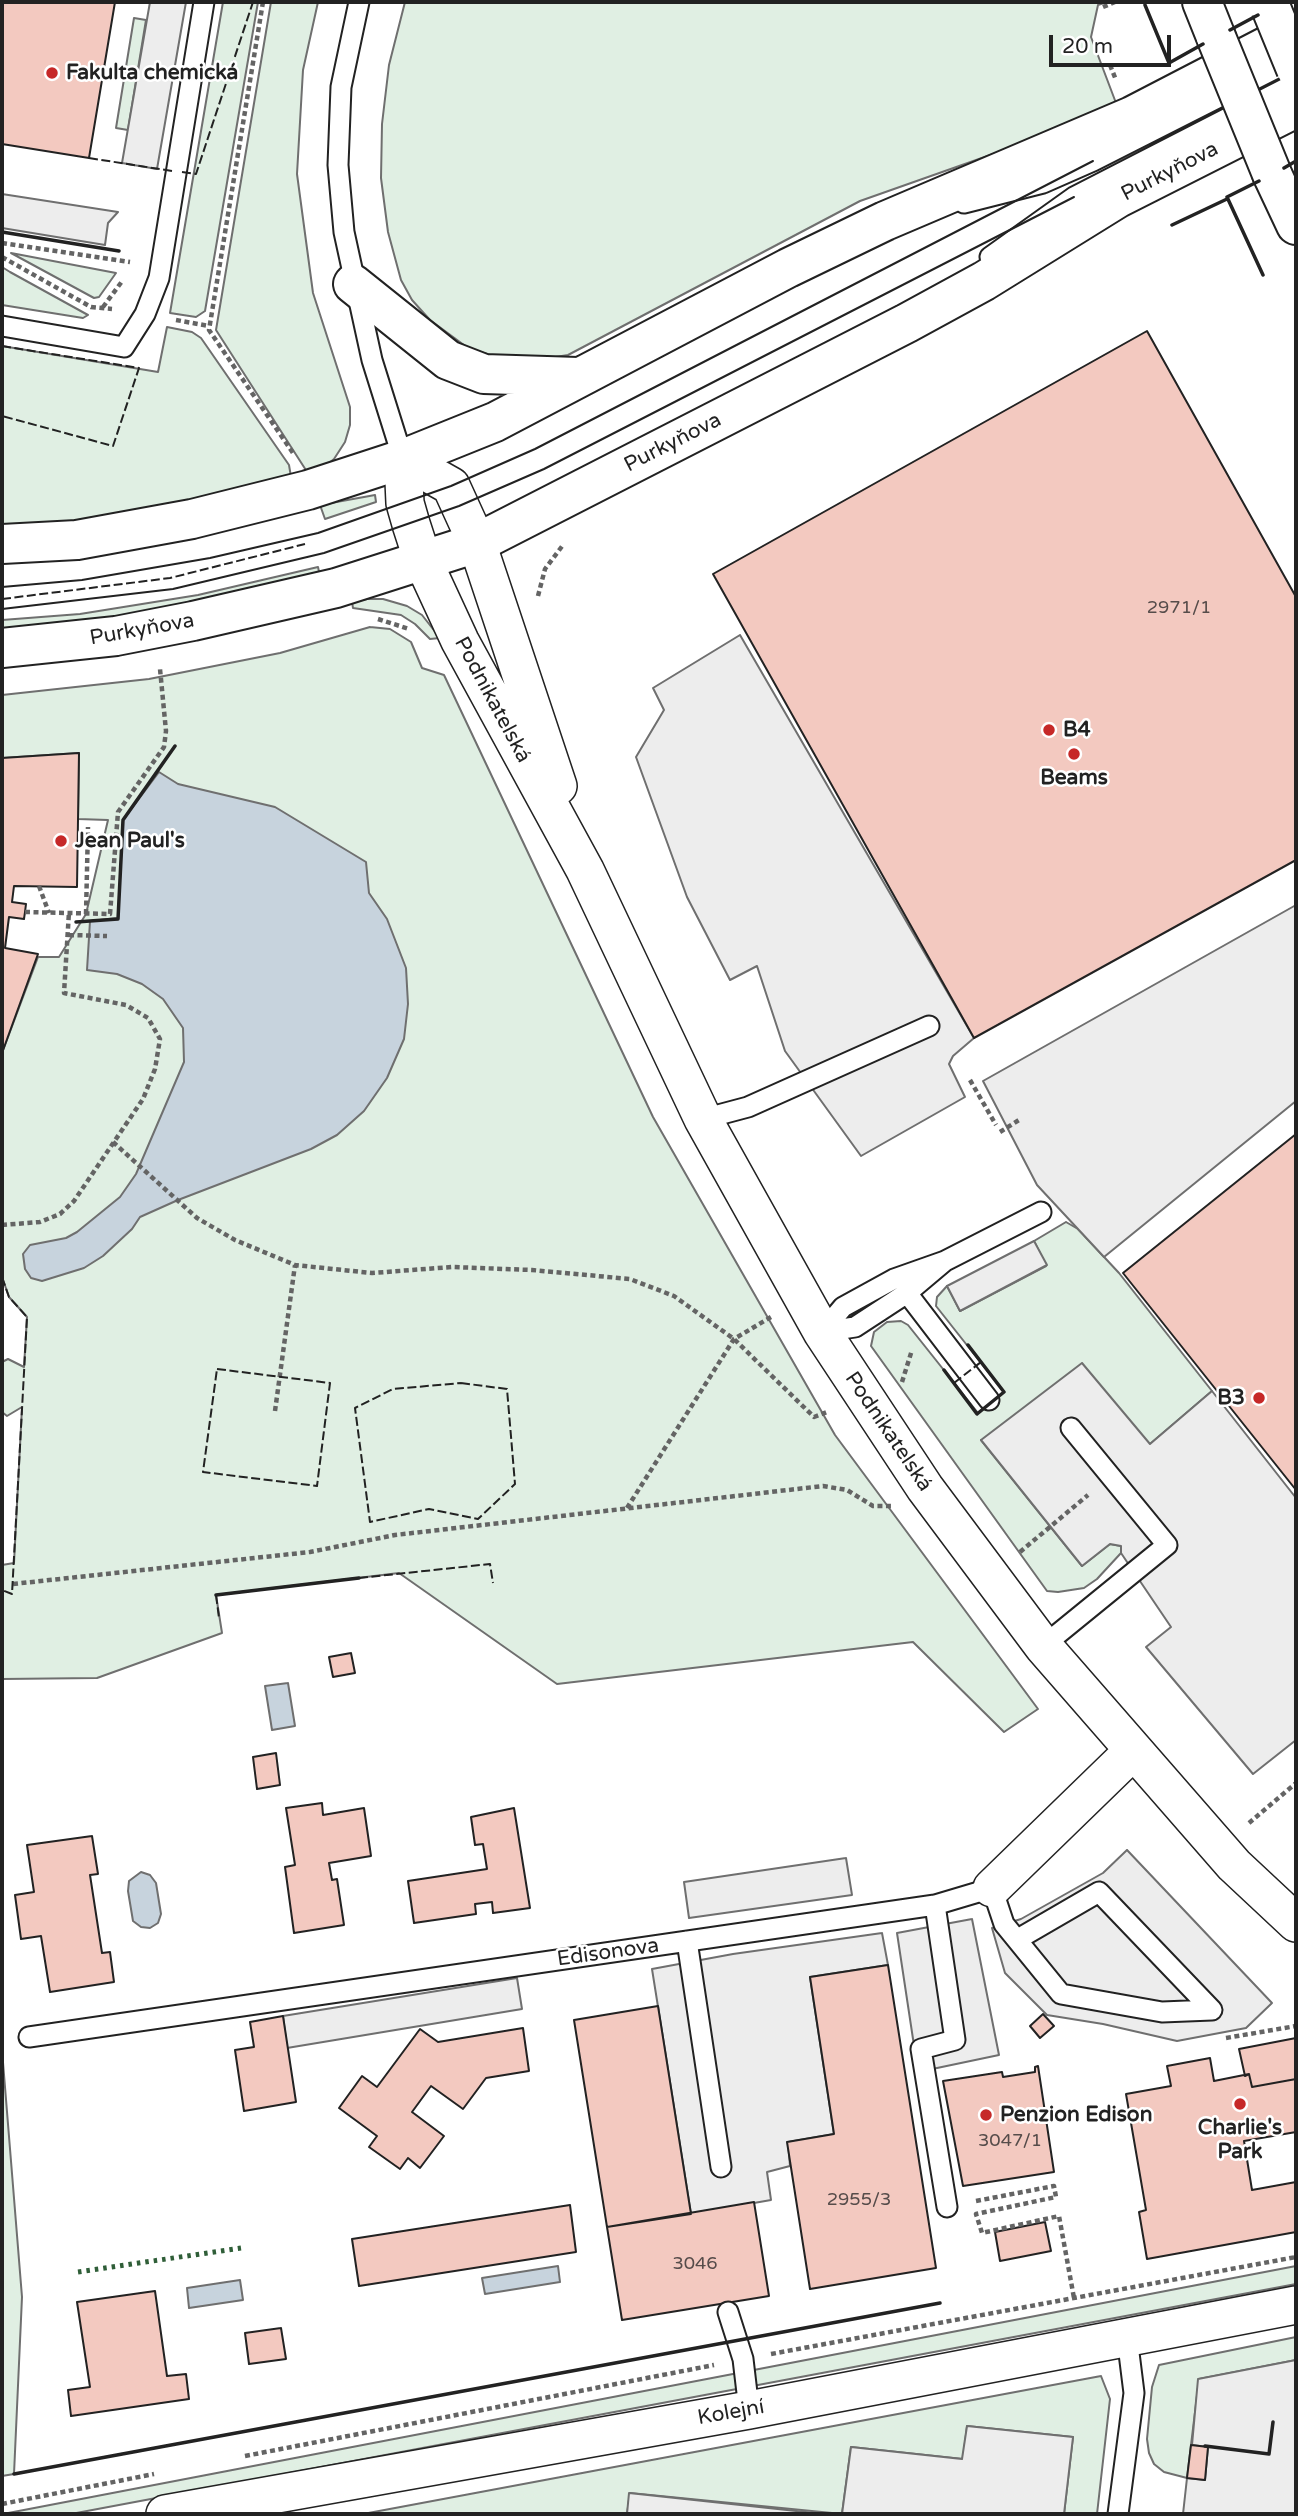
<!DOCTYPE html>
<meta charset="utf-8">
<style>
body{margin:0}
#map{position:relative;width:1298px;height:2516px;overflow:hidden;background:#fff;font-family:"Varela Round",sans-serif}
canvas{display:block}
.frame{position:absolute;inset:0;border:4px solid #222;pointer-events:none}
.scale{position:absolute;left:1049px;top:35px;width:122px;height:32px;box-sizing:border-box;border:4px solid #222;border-top:0;padding-left:9px;font-size:21px;line-height:24px;white-space:nowrap;color:#222;-webkit-text-stroke:5px #fff;paint-order:stroke}
</style>
<div id="map">
<canvas width="1298" height="2516"></canvas>
<div class="frame"></div>
<div class="scale">20 m</div>
</div>
<script>
const c = document.querySelector('canvas').getContext('2d');
c.lineJoin = 'round';
function fillPath(path, color) {
  c.fillStyle = color;
  c.fill(path, 'evenodd');
}
function poly(rows) {
  const path = new Path2D();
  for (const r of rows) {
    path.moveTo(r[0], r[1]);
    for (let i = 2; i < r.length; i += 2) path.lineTo(r[i], r[i + 1]);
  }
  return path;
}
function stroke(path, color, width, dash) {
  c.strokeStyle = color;
  c.lineWidth = width;
  c.lineCap = dash ? 'butt' : 'round';
  c.setLineDash(dash || []);
  c.stroke(path);
}
function drawText(font, color, halo, rows, align = 'center') {
  c.font = font + ' "Varela Round",sans-serif';
  c.lineWidth = 5;
  c.setLineDash([]);
  c.textBaseline = 'middle';
  c.strokeStyle = halo;
  c.fillStyle = color;
  for (const [text, x, y, turn = 0] of rows) {
    c.save();
    c.translate(x, y);
    c.rotate((+turn || 0) * Math.PI / 180);
    c.textAlign = isNaN(turn) ? turn : align;
    if (halo) c.strokeText(text, 0, 0);
    c.fillText(text, 0, 0);
    c.restore();
  }
}
const green = poly([
 [223,2,258,2,205,311,196,317,170,313,223,2],
 [271,2,318,2,303,70,297,174,313,293,350,407,350,425,345,442,334,459,311,478,216,330,271,2],
 [405,2,1107,2,1098,5,1091,37,1116,103,1047,135,860,201,568,355,531,361,503,359,468,348,430,320,412,300,401,280,388,232,381,178,382,124,389,65,405,2],
 [134,18,146,20,128,130,116,128,134,18],
 [11,253,116,273,99,297,94,298,11,253],
 [2,267,10,272,88,315,83,318,2,305,2,267],
 [167,327,192,332,201,338,289,465,292,483,2,534,2,346,158,372,167,327],
 [375,495,376,502,325,519,320,505,375,495],
 [318,567,321,581,201,609,2,635,2,620,80,614,198,595,318,567],
 [367,599,383,599,407,606,422,615,440,638,430,639,415,624,401,615,353,608,352,602,367,599],
 [370,627,390,629,411,642,422,668,444,675,653,1117,835,1435,1038,1709,1004,1732,913,1642,557,1684,399,1573,216,1595,222,1633,97,1678,2,1679,2,1565,14,1563,22,1407,7,1416,2,1412,2,1362,8,1359,24,1367,27,1317,9,1297,2,1277,2,1053,38,957,59,957,86,914,108,820,78,819,79,753,2,758,2,695,149,679,280,653,370,627],
 [1066,1222,1078,1229,1119,1273,1212,1391,1150,1444,981,1440,1082,1566,1110,1544,1121,1546,1121,1553,1097,1579,1084,1588,1058,1592,1047,1591,871,1346,874,1332,887,1322,901,1321,908,1325,978,1413,1004,1392,936,1306,937,1297,947,1286,960,1311,1046,1266,1034,1241,1066,1222],
 [2,2050,22,2297,14,2474,2,2476,2,2050],
 [1296,2266,1296,2284,71,2514,3,2514,1296,2266],
 [1296,2337,1296,2360,1199,2379,1187,2478,1164,2472,1154,2464,1149,2453,1147,2439,1152,2387,1159,2365,1296,2337],
 [1101,2376,1110,2399,1097,2514,1064,2514,1073,2437,967,2426,963,2459,851,2447,842,2514,630,2493,627,2514,363,2514,1101,2376]
]);
fillPath(green, '#e0efe3');
stroke(green, '#6f6f6f', 2);
const parking = poly([
 [150,2,186,2,157,169,122,163,150,2],
 [2,194,118,212,108,223,105,245,2,228,2,194],
 [740,635,974,1038,953,1056,949,1064,965,1097,861,1156,785,1051,757,966,730,980,687,897,636,757,664,710,653,688,740,635],
 [1296,905,1296,1101,1104,1257,1037,1185,983,1081,1296,905],
 [1034,1241,1047,1265,960,1311,947,1286,1034,1241],
 [1082,1363,1150,1444,1212,1391,1296,1498,1296,1740,1253,1774,1146,1647,1171,1627,1121,1553,1121,1546,1110,1544,1082,1566,981,1440,1082,1363],
 [1127,1850,1272,2003,1246,2028,1177,2041,1103,2024,1047,2015,1005,1973,992,1928,1021,1919,1103,1873,1127,1850],
 [846,1858,852,1895,689,1918,684,1882,846,1858],
 [972,1919,999,2055,918,2072,897,1933,972,1919],
 [882,1933,888,1965,810,1977,834,2134,788,2142,790,2166,767,2172,771,2200,691,2214,652,1969,733,1954,882,1933],
 [517,1978,522,2009,287,2048,283,2016,517,1978],
 [1296,2360,1296,2514,1183,2514,1187,2478,1205,2480,1208,2447,1192,2445,1198,2379,1296,2360],
 [967,2426,1073,2437,1064,2514,842,2514,851,2447,962,2459,967,2426],
 [629,2493,824,2514,627,2514,629,2493]
]);
fillPath(parking, '#ededed');
stroke(parking, '#6f6f6f', 2);
const water = poly([
 [159,772,178,784,275,807,366,862,369,893,387,919,406,968,408,1004,404,1039,387,1078,364,1111,337,1135,311,1149,178,1200,140,1217,132,1229,103,1256,84,1268,42,1281,31,1278,25,1269,23,1254,30,1245,66,1238,77,1232,120,1197,136,1174,184,1062,183,1028,163,999,142,984,117,974,87,970,90,921,118,918,123,820,159,772],
 [288,1683,295,1726,272,1730,265,1686,288,1683],
 [141,1872,150,1875,156,1883,161,1914,158,1923,150,1928,141,1927,133,1921,128,1891,129,1881,141,1872],
 [558,2266,560,2282,485,2294,482,2278,558,2266],
 [240,2280,243,2300,189,2308,187,2288,240,2280]
]);
fillPath(water, '#c7d3dd');
stroke(water, '#6f6f6f', 2);
const building = poly([
 [2,2,115,2,89,158,2,144,2,2],
 [1147,331,1296,597,1296,860,974,1038,713,574,1147,331],
 [79,753,77,887,14,886,12,902,26,904,25,912,24,919,9,917,5,948,38,954,2,1053,2,758,79,753],
 [1296,1134,1296,1490,1123,1273,1296,1134],
 [351,1653,355,1673,333,1677,329,1657,351,1653],
 [276,1753,280,1785,257,1789,253,1757,276,1753],
 [322,1803,323,1815,364,1808,371,1856,329,1863,332,1880,337,1879,344,1925,294,1933,285,1867,295,1865,286,1808,322,1803],
 [514,1808,530,1908,493,1913,492,1902,475,1904,476,1914,414,1923,408,1881,487,1869,483,1844,475,1845,471,1817,514,1808],
 [92,1836,98,1874,90,1875,102,1953,110,1952,114,1982,50,1992,41,1936,21,1939,15,1895,34,1892,27,1845,92,1836],
 [888,1965,936,2268,810,2289,787,2142,834,2134,810,1977,888,1965],
 [658,2006,691,2214,607,2227,574,2020,658,2006],
 [1043,2014,1054,2026,1040,2038,1030,2026,1043,2014],
 [283,2016,296,2102,244,2111,235,2050,254,2047,250,2022,283,2016],
 [523,2028,529,2071,486,2078,463,2109,431,2086,412,2112,444,2136,420,2168,408,2158,400,2169,369,2147,377,2136,339,2108,362,2076,377,2087,420,2029,438,2042,523,2028],
 [1296,2038,1296,2079,1252,2087,1249,2074,1245,2076,1239,2049,1296,2038],
 [1210,2058,1214,2081,1249,2074,1252,2087,1296,2079,1296,2132,1244,2141,1252,2190,1296,2182,1296,2232,1147,2259,1139,2212,1146,2210,1126,2094,1171,2086,1167,2066,1210,2058],
 [1038,2066,1054,2172,963,2186,943,2081,1002,2072,1003,2077,1035,2072,1035,2067,1038,2066],
 [754,2202,769,2296,622,2320,607,2227,754,2202],
 [570,2205,576,2252,359,2286,352,2239,570,2205],
 [1045,2222,1051,2251,1000,2261,995,2232,1045,2222],
 [155,2291,167,2376,186,2374,189,2399,71,2416,68,2390,90,2387,77,2302,155,2291],
 [281,2328,286,2359,249,2364,245,2333,281,2328],
 [1191,2445,1208,2447,1205,2480,1187,2478,1191,2445]
]);
fillPath(building, '#f3c9c0');
stroke(building, '#222', 2);
const service = poly([
 [359,2,341,87,338,165,344,232,372,360,403,459],
 [964,203,1043,183,1093,161,1296,58],
 [990,257,1074,197,1296,83],
 [2,326,124,347,145,314,159,278,204,2],
 [703,1119,748,1107,929,1026],
 [945,1261,894,1279,843,1307,822,1332,855,1327,907,1293,945,1261,1041,1212],
 [907,1293,989,1400],
 [1043,1646,1167,1545,1071,1428],
 [935,1905,955,2040,921,2049,947,2207],
 [687,1941,721,2167],
 [29,2037,935,1905,992,1888,1004,1924,1061,1994,1162,2012,1212,2010,1099,1892,1018,1939],
 [728,2312,743,2359,749,2410],
 [1118,2514,1134,2393,1127,2337]
]);
const minor = poly([
 [403,459,405,503,411,524,423,561,460,641,585,870,703,1119,822,1332,925,1488,1043,1646,1234,1865,1296,1923],
 [403,459,451,486,477,543,558,786],
 [992,1888,1133,1751],
 [165,2514,749,2410,1296,2305]
]);
const tertiary = poly([
 [353,284,448,360,484,374,578,377],
 [2,544,77,540,192,519,308,490,403,459,495,422,788,268,885,221,1132,116,1296,31],
 [2,648,116,636,193,621,336,588,477,543,907,323,984,281,1118,198,1296,108]
]);
const trunk = poly([
 [1202,2,1216,37],
 [1272,174,1296,225]
]);
stroke(service, '#222', 23);
stroke(minor, '#222', 40);
stroke(tertiary, '#222', 42);
stroke(trunk, '#222', 42);
stroke(poly([
 [263,2,209,330,293,453],
 [1103,7,1115,2],
 [1110,65,1116,80],
 [2,243,130,262],
 [2,257,91,307,112,309],
 [103,307,123,280],
 [176,320,209,326],
 [538,596,545,569,563,545],
 [378,619,409,629],
 [39,886,49,913],
 [25,912,110,914,118,812,164,747,166,731,160,669],
 [86,914,88,827],
 [69,935,107,936],
 [970,1080,996,1125],
 [1000,1132,1019,1120],
 [113,1142,197,1218,235,1240,295,1265,372,1273,452,1267,532,1270,630,1279,674,1296,734,1339,814,1417,827,1412],
 [2,1225,40,1222,60,1214,74,1201,143,1099,155,1069,160,1039,148,1018,126,1005,64,993,69,912],
 [902,1382,912,1350],
 [275,1411,295,1265],
 [627,1508,734,1339,771,1317],
 [1020,1552,1088,1495],
 [13,1584,310,1552,395,1535,823,1486,847,1490,873,1506,891,1506],
 [1249,1823,1296,1783],
 [1226,2038,1296,2026],
 [976,2201,1054,2186,1056,2197,976,2214,982,2233,1059,2216,1074,2298],
 [771,2354,1296,2257],
 [245,2456,714,2365],
 [2,2504,154,2474]
]), '#646464', 4.5, [5, 3.5]);
stroke(service, '#fff', 19);
stroke(minor, '#fff', 37);
stroke(tertiary, '#fff', 38);
stroke(trunk, '#fff', 38);
stroke(poly([
 [2,587,82,580,210,558,318,533,451,486,535,449,1093,161],
 [2,609,173,589,324,553,459,506,544,469,1074,197]
]), '#222', 2);
const trunkBridge = poly([
 [1271,8,1296,69],
 [1216,37,1272,174]
]);
stroke(trunkBridge, '#222', 42, []);
stroke(trunkBridge, '#fff', 38);
stroke(poly([
 [78,2272,241,2248]
]), '#2f5e38', 5, [3.5, 5]);
stroke(poly([
 [89,158,172,171],
 [182,172,196,174,253,2],
 [2,346,139,368,113,446,2,416],
 [2,599,170,578,305,544],
 [2,1277,9,1297,27,1317,12,1594,2,1590],
 [217,1369,330,1383,317,1486,203,1472,217,1369],
 [461,1383,507,1389,515,1484,478,1519,429,1509,370,1522,355,1408,393,1389,461,1383],
 [954,1383,981,1362],
 [359,1578,490,1564,493,1583],
 [216,1595,219,1618]
]), '#222', 2, [9, 3.5]);
stroke(poly([
 [1145,5,1169,63,1203,44],
 [1230,30,1258,15],
 [1284,168,1296,161],
 [1259,181,1227,197,1263,275],
 [1172,225,1227,199],
 [2,232,119,251],
 [76,922,118,919,123,820,175,746],
 [944,1370,977,1414,1004,1392,968,1345],
 [216,1595,359,1578],
 [1205,2446,1269,2454,1273,2422],
 [14,2474,940,2303]
]), '#222', 3.5);
for (const [x, y, r, color] of [
 [52,73,7,"#c62828"],
 [1049,730,7,"#c62828"],
 [1074,754,7,"#c62828"],
 [61,841,7,"#c62828"],
 [1259,1398,7,"#c62828"],
 [1240,2104,7,"#c62828"],
 [986,2115,7,"#c62828"]
]) {
  const dot = new Path2D();
  dot.arc(x, y, r, 0, 2 * Math.PI);
  c.fillStyle = color;
  c.fill(dot);
  stroke(dot, '#fff', 2.5);
}
drawText('18px', '#564c4a', null, [
 ["2971/1",1179,608],
 ["3047/1",1010,2141],
 ["2955/3",859,2200],
 ["3046",695,2264]
]);
drawText('bold 21px', '#222', '#fff', [
 ["Fakulta chemická",66,73],
 ["B4",1063,730],
 ["Beams",1074,778,"center"],
 ["Jean Paul's",75,841],
 ["B3",1245,1398,"right"],
 ["Penzion Edison",1000,2115],
 ["Charlie's",1240,2128,"center"],
 ["Park",1240,2152,"center"]
], 'left');
drawText('21px', '#222', '#fff', [
 ["Purkyňova",1170,172,-27],
 ["Purkyňova",673,443,-27],
 ["Purkyňova",142,630,-10],
 ["Podnikatelská",492,700,62],
 ["Podnikatelská",888,1432,56],
 ["Edisonova",608,1953,-8],
 ["Kolejní",731,2413,-10]
]);
</script>
